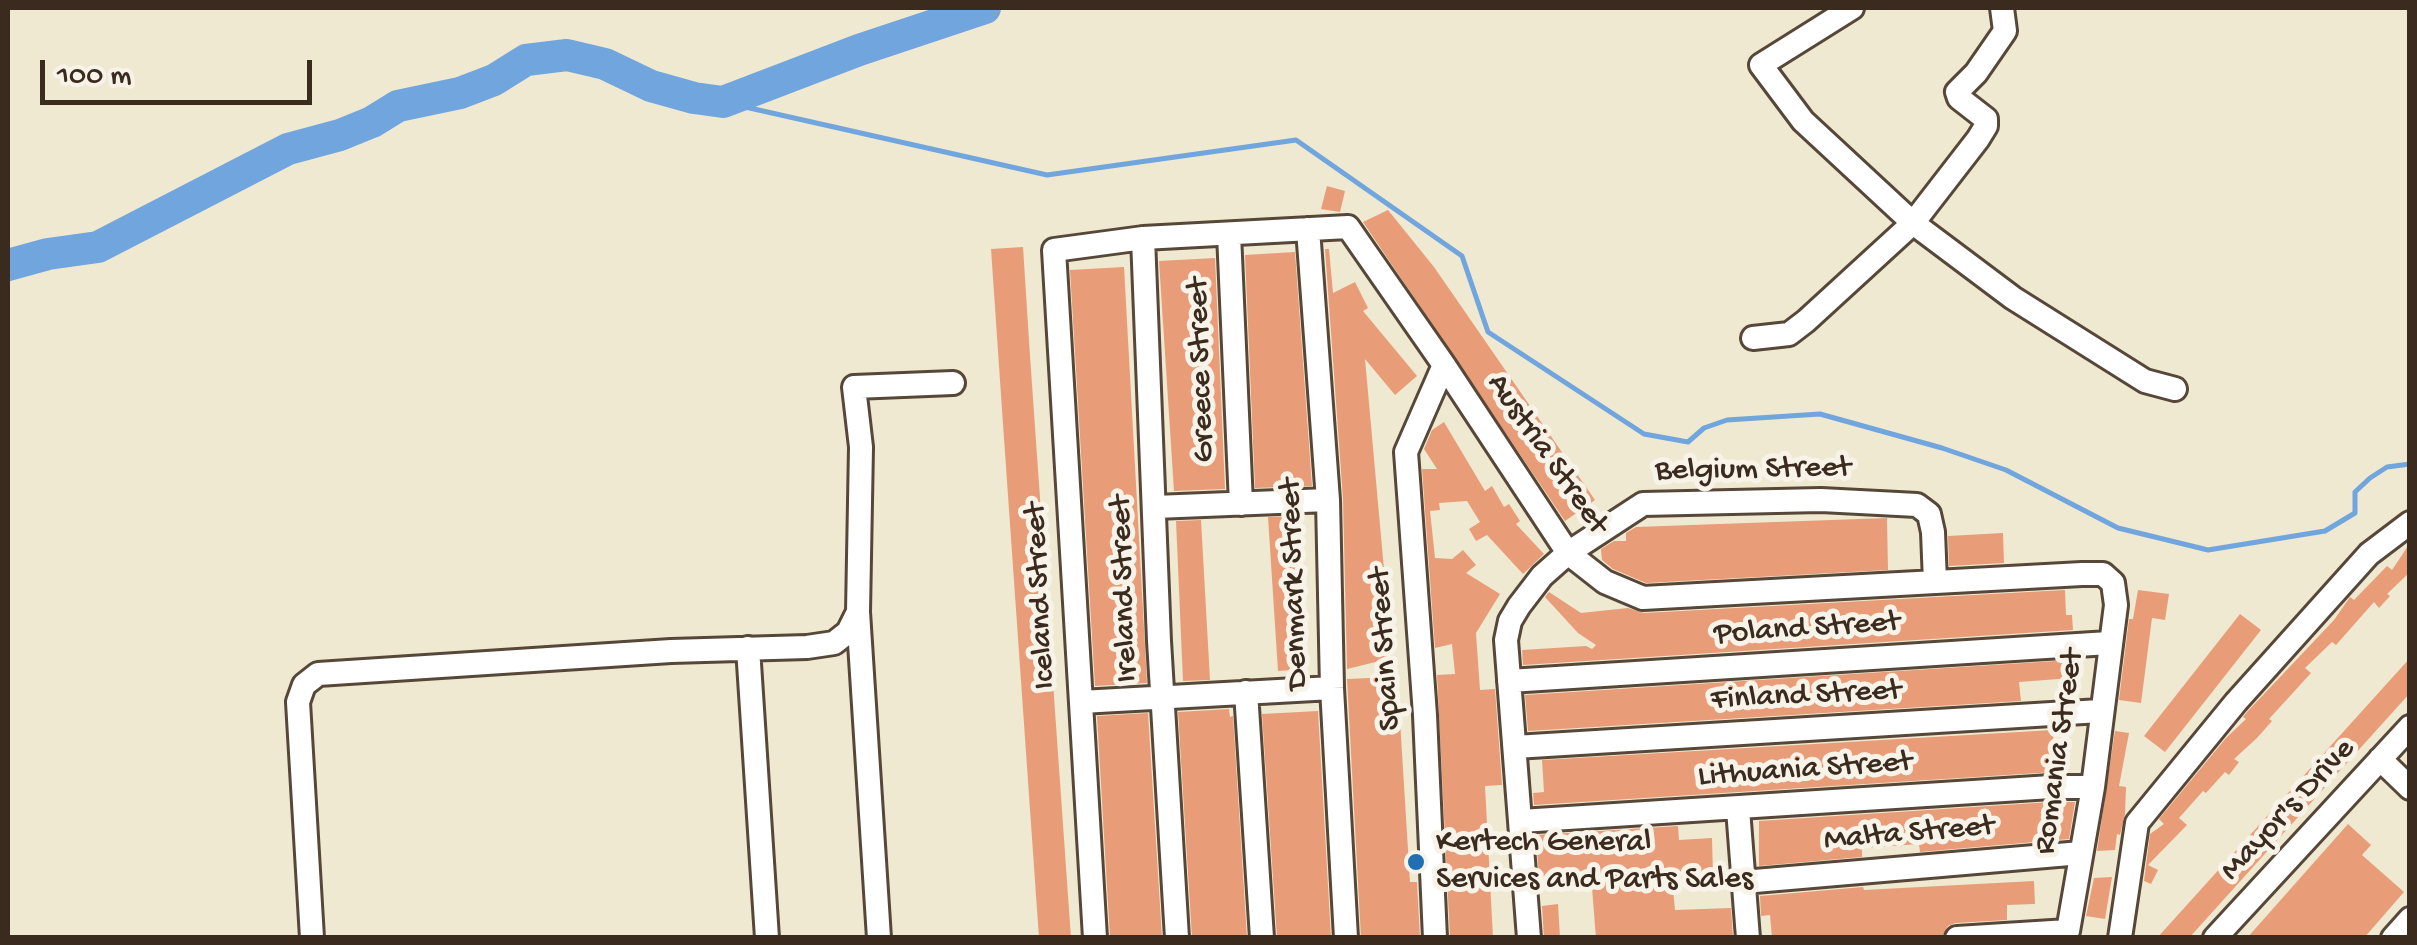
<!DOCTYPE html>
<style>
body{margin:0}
#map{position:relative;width:2417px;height:945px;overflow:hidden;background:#efe9d2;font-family:"Gochi Hand",sans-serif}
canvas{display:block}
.frame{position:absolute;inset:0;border:10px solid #3b2a1e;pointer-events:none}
.scale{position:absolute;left:40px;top:60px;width:272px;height:45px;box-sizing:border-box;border:5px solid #3b2a1e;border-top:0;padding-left:12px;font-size:30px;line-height:35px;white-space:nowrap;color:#3b2a1e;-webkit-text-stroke:8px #f7f3e8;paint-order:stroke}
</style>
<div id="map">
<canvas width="2417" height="945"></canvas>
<div class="frame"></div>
<div class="scale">100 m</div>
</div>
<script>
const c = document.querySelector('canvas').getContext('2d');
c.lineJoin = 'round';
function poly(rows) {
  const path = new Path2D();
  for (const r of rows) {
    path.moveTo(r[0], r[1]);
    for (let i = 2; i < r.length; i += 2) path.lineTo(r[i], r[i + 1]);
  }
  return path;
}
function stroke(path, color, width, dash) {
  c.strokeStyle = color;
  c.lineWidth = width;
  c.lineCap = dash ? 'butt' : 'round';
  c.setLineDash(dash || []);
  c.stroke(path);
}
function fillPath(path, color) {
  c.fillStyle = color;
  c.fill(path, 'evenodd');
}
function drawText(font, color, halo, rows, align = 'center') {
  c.font = font + ' "Gochi Hand",sans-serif';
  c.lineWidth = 10;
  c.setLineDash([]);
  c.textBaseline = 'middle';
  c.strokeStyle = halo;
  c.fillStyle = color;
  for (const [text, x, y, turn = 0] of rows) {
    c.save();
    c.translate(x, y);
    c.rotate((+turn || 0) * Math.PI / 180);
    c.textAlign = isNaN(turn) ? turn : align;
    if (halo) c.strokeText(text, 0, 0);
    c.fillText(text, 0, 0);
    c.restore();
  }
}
stroke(poly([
 [723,102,1047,175,1296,140,1462,256,1488,332,1644,434,1688,442,1704,428,1727,420,1820,414,1942,448,2006,470,2118,528,2208,550,2325,531,2355,513,2355,492,2370,478,2387,467,2410,464]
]), '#71a5dd', 5);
stroke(poly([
 [8,265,48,254,98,247,288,149,340,135,372,122,398,106,460,93,494,80,526,60,567,55,605,64,651,86,694,98,723,102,859,50,985,8]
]), '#71a5dd', 32);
fillPath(poly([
 [1327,186,1345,191,1340,212,1321,209],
 [1388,210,1434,267,1595,500,1565,521,1363,222],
 [1023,247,1030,356,1071,938,1039,938,1003,424,991,249],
 [1325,249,1329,249,1333,293,1355,282,1368,308,1363,311,1417,376,1395,395,1365,359,1392,658,1347,669,1343,499],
 [1295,252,1312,486,1255,488,1245,255],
 [1215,258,1225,489,1174,491,1159,261],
 [1124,267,1147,683,1095,686,1070,270],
 [1444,422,1485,491,1492,486,1504,507,1509,504,1520,521,1516,524,1544,554,1523,574,1487,535,1476,541,1469,529,1480,522,1467,501,1439,503,1440,510,1430,511,1435,558,1452,559,1463,550,1476,565,1466,573,1500,594,1476,633,1480,690,1495,689,1502,785,1485,786,1493,938,1450,938,1437,675,1455,674,1452,644,1435,648,1422,469,1437,469,1424,449,1432,430],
 [1295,516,1305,669,1278,671,1268,517],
 [1887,518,1888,570,1646,583,1613,569,1602,560,1601,549,1614,541,1626,541,1626,533,1636,527],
 [1201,520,1210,680,1183,681,1176,521],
 [2003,533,2004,563,1949,566,1948,536],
 [2410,543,2410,572,2387,594,2390,596,2379,608,2374,602,2336,645,2332,642,2305,668,2311,673,2269,719,2272,721,2257,738,2234,759,2239,762,2229,775,2225,772,2206,793,2203,791,2179,818,2187,825,2148,865,2158,870,2151,884,2144,881,2150,834,2164,824,2159,819,2226,738,2246,719,2243,717,2247,712,2334,620,2350,597,2354,600,2387,566,2392,570],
 [2065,590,2066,615,2072,615,2073,630,1523,665,1522,650,1586,646,1592,649,1596,645,1578,633,1545,597,1549,592,1581,613,1628,608,1644,613],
 [2138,590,2169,594,2165,620,2152,618,2141,703,2119,700,2129,619,2133,619],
 [2240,614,2261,630,2165,752,2144,736],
 [2410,658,2410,693,2189,938,2157,938],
 [2071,660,2072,678,2019,682,2021,701,1528,731,1525,695],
 [1393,677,1395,705,1399,704,1410,882,1417,882,1420,938,1361,938,1347,679],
 [1229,709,1230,717,1233,716,1247,938,1192,938,1178,712],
 [1318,711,1331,938,1277,938,1262,714],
 [1148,713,1162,938,1110,938,1097,716],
 [2053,730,2054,772,1534,805,1533,793,1544,792,1542,760],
 [2115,731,2129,733,2119,786,2126,787,2125,814,2120,835,2117,834,2115,850,2097,851],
 [2051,802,2075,802,2069,839,1920,852,1919,844,1862,848,1862,857,1759,866,1759,821],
 [2348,824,2371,845,2362,855,2404,892,2364,938,2247,938],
 [1678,826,1679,840,1712,838,1713,877,1672,879,1675,910,1731,908,1733,937,1596,938,1591,875,1539,877,1536,835],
 [2112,877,2105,919,2086,916,2094,878],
 [2034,881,2035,904,2007,905,2007,920,1955,923,1948,926,1943,935,1772,938,1770,915,1761,916,1760,896,1863,887,1864,890],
 [1558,904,1560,938,1544,938,1542,906]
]), '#e89c78');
const minor = poly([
 [1852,8,1761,65,1803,121,1913,223,2013,298,2145,381,2175,389],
 [1308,229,1328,500,1332,688,1346,938],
 [1229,234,1241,504],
 [1143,238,1159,641,1177,938],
 [1753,338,1789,334,1806,321,1913,223,1978,139,1986,126,1986,119,1959,98,1957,92,1976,73,2005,31,2002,8],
 [1155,507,1328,500],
 [748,648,767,938],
 [1509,681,2109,643],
 [1246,692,1262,938],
 [1081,702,1332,688],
 [1515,747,2100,711],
 [2380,759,2410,788],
 [1738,809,1748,938],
 [1521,821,2051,787,2093,787],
 [1743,882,2081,853],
 [312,938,298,702,304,685,318,674,671,651,807,647,834,643,848,632,858,612],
 [879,938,858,612,861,447,854,387,953,383],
 [1095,938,1054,250,1143,238,1348,227,1444,365,1568,553,1605,582,1643,598,2082,574,2103,574,2113,583,2116,605,2093,787,2068,931,1957,938],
 [1435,938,1425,715,1406,452,1444,365],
 [1529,938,1506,640,1510,621,1519,606,1542,576,1568,553,1643,504,1821,500,1917,505,1929,514,1933,532,1935,582],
 [2120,938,2137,823,2236,702,2369,554,2410,523],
 [2215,938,2410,727],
 [2393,938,2410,919]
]);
stroke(minor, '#564739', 28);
stroke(minor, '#fff', 22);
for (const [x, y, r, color] of [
 [1416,862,10,"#1f6fb2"]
]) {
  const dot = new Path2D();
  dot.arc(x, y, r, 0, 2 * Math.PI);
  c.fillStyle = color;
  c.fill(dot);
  stroke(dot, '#f7f3e8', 4);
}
drawText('32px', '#3b2a1e', '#f7f3e8', [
 ["Greece Street",1203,370,-92],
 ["Austria Street",1546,455,55],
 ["Belgium Street",1753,471,-1],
 ["Denmark Street",1296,584,-92],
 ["Ireland Street",1126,589,-92],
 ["Iceland Street",1042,596,-93],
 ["Poland Street",1807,630,-4],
 ["Spain Street",1387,649,-94],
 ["Finland Street",1806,697,-3],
 ["Romania Street",2061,752,-82],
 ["Lithuania Street",1805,771,-4],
 ["Mayor's Drive",2289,811,-47],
 ["Malta Street",1909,835,-5]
]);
drawText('32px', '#3b2a1e', '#f7f3e8', [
 ["Kertech General",1436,844],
 ["Services and Parts Sales",1436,881]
], 'left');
</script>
